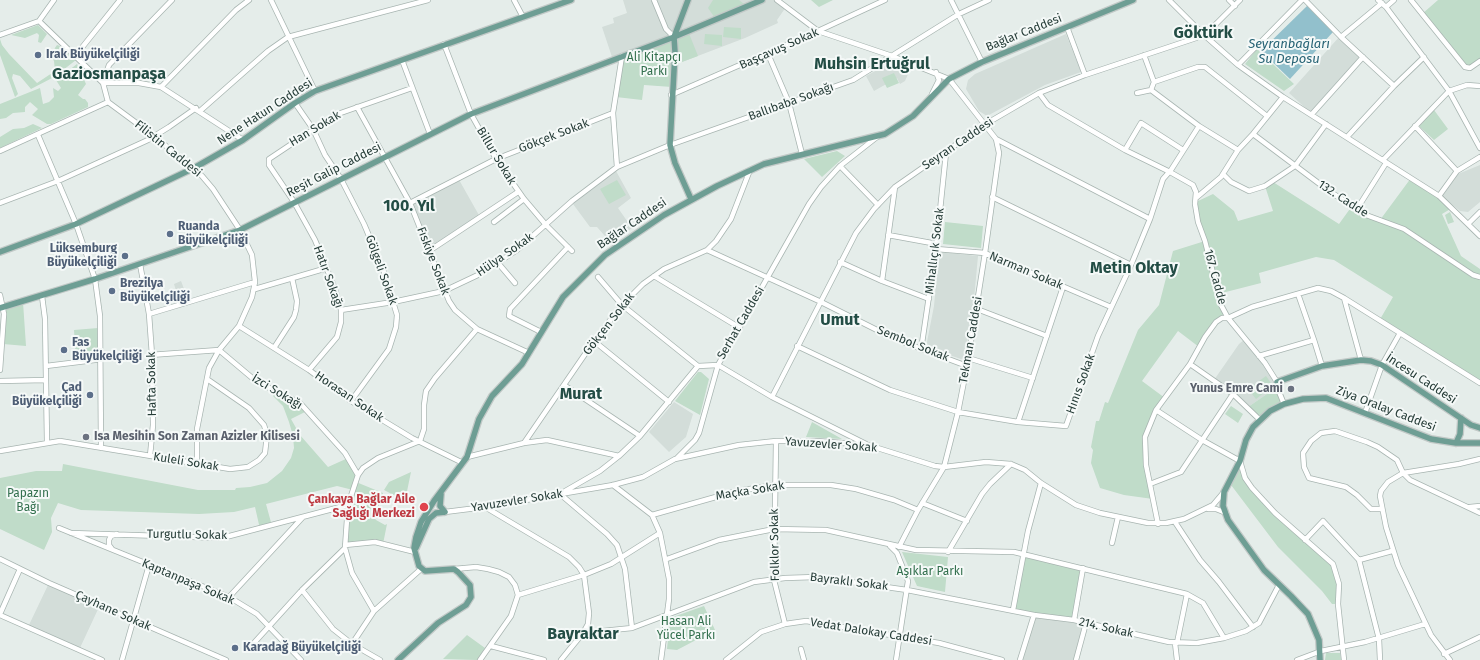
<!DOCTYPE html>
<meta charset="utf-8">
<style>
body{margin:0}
canvas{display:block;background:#e5edea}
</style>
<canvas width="1480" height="660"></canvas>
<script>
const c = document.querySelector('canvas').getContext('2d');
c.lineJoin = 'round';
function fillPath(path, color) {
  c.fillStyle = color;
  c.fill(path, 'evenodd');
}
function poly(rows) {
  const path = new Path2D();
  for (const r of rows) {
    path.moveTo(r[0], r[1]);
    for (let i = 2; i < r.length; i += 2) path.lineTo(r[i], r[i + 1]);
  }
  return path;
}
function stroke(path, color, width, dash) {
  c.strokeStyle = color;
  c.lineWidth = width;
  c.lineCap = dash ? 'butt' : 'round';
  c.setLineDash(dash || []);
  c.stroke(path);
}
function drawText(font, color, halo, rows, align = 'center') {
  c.font = font + ' "Fira Sans",sans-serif';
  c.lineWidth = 4;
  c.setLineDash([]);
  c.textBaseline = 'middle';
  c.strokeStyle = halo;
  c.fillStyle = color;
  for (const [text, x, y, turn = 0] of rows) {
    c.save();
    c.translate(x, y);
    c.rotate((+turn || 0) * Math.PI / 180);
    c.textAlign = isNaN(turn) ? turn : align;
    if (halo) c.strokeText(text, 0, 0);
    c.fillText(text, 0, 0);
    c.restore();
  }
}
fillPath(poly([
 [623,0,777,0,786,7,777,20,778,23,745,38,674,65,613,60,602,27,614,23,613,18,627,13],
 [1066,34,1081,72,1045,85,987,116,979,111,966,89,968,80,975,74],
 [1340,36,1363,57,1312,114,1289,93],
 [890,63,910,70,905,81,900,84,897,78,874,91,866,76],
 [1480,165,1480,202,1468,212,1460,211,1442,196,1458,174],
 [616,171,631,198,618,208,632,228,611,243,597,227,590,227,573,204],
 [458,178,480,217,429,251,410,203],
 [939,252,978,256,973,310,964,358,961,359,926,347,934,306],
 [181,281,186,294,178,297,174,284],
 [1245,339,1277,382,1277,387,1248,407,1214,380,1239,344],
 [674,402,693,414,686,437,669,452,649,432],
 [49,583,100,605,79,650,28,627],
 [1034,615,1086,623,1076,660,1020,660]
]), '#d3ddd9');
fillPath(poly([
 [713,0,739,0,744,4,715,18,708,8],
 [811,0,833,0,819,7],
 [1438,0,1480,0,1480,61,1469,68,1422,14],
 [38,25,47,34,41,43,38,42,39,35,37,33,25,38,11,35],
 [724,27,741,28,741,39,723,37],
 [688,31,698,56,674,65,672,87,644,85,642,100,616,97,622,56],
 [705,34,722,35,722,46,704,44],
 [0,39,2,45,9,54,37,83,55,71,54,61,50,55,57,45,60,46,76,60,54,77,31,89,20,76,13,74,12,78,18,94,15,97,0,55],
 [1257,49,1294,84,1284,91,1245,64],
 [77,64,86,84,78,95,83,99,85,99,88,103,88,107,51,124,47,124,32,115,38,109,30,102,25,107,25,112,13,113,6,118,0,119,0,104,40,88,43,104,49,102,54,97,53,88,58,91,61,88,56,80],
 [894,73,899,83,887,88,882,78],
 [1434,110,1448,129,1434,140,1419,126],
 [33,124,42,128,0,148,0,137,13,129,24,128],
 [837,151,845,156,822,177,804,159],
 [1411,178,1452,208,1442,214,1461,256,1480,269,1480,383,1379,321,1393,297,1334,260,1316,257,1259,273,1261,283,1218,294,1228,318,1222,318,1199,347,1178,331,1142,381,1165,398,1148,427,1144,450,1153,499,1124,495,1100,488,1091,463,1093,450,1091,447,1096,421,1099,421,1105,402,1108,403,1138,330,1159,305,1173,251,1205,241,1198,222,1198,201,1213,194,1234,211,1238,221,1273,211,1265,186,1273,182,1339,224,1352,206,1380,220],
 [617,180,626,195,609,204,600,189],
 [1450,212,1454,222,1448,224,1445,215],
 [945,222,983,226,981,248,943,244],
 [23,302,26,346,3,344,3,307],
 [98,328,100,358,76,360,74,330],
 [698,372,701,372,709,379,700,415,675,401],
 [1266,376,1273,386,1256,399,1248,389],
 [1277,387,1284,404,1260,420,1248,407],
 [276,391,290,397,307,411,291,419,300,435,328,467,348,458,358,475,356,482,383,493,378,508,372,514,376,520,385,525,387,524,383,544,345,545,348,505,353,490,337,486,266,504,272,526,260,529,255,507,234,512,199,514,81,510,58,503,51,518,52,532,44,550,0,529,0,478,36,471,62,471,63,464,198,490,235,490,236,488,250,487,267,483,282,471,291,458,294,448,293,436,289,422,283,406,273,396],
 [1231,406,1243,414,1238,423,1225,414],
 [812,422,842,439,806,437],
 [1240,461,1245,478,1275,513,1333,564,1337,577,1338,604,1332,604,1322,591,1278,547,1228,481],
 [411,472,405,501,384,490,389,482],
 [902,552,948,557,945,592,917,586],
 [1025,554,1083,568,1074,620,1013,610],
 [704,606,715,630,677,650,667,649,670,618],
 [467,635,485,648,477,660,443,659],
 [1326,653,1340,653,1341,660,1325,660]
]), '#c0dcc9');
fillPath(poly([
 [1307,6,1333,32,1290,79,1261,51]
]), '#92c0cc');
const minor = poly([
 [172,0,109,65,103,83,108,102,154,136,202,176,213,189,240,230,252,255,255,282,252,297,239,326,219,350,209,368,197,429,197,464],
 [271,0,315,91],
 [514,0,523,17],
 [654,0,666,29,674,37],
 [777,0,818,31,892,56,949,79,996,139,999,153,985,253,967,366,958,412,944,467,918,510,899,547],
 [951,0,982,62],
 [1169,0,1203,34,1238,65,1283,97,1439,196,1480,236],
 [1229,0,1235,6],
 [1305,0,1341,37,1382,3],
 [1378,0,1386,7,1449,91,1480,148],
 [1411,0,1465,67,1470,68,1480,61],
 [1386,7,1394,0],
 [39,21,103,83,139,83,161,87,243,140],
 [1067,27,1085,75],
 [0,35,39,21,54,0],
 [1341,37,1394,86],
 [444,44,471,114,496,159,524,199,546,225,572,251],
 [768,54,789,103,802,154],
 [76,55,120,0],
 [1144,55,1154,82],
 [402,60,430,134],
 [1238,65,1302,0],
 [161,87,236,10,249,0],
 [1151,90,1154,82,1198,67,1205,67,1267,116],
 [1039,93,1048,105,1125,150,1170,172,1193,185,1196,192,1195,204,1198,222,1205,241,1221,305,1228,318,1265,363,1277,382,1277,387,1284,404],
 [1137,93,1151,90,1199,126,1238,150],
 [932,94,939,80,936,72],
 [671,95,818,31,885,0],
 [295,103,313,129,325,155,341,179,364,224,383,269,397,315,396,327,389,349,351,401],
 [357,107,410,203,449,301,455,310,477,329,529,353],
 [200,111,268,51,288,37,428,0],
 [1312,114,1363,57],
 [1415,126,1457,171],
 [1253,134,1329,191,1366,215,1404,229,1473,275,1480,277],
 [38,135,76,224,95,279,100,316,101,448],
 [1347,137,1394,86,1424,57],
 [996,139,1150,219],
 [1125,150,1141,123,1183,150],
 [0,151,108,102],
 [1383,160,1449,91,1467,85,1480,86],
 [840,166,878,205],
 [617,167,613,113,622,56],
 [1223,174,1231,182,1249,191,1265,186,1295,166,1326,124],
 [1439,196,1457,171,1480,157],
 [992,197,1131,265],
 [1196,198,1221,177,1238,150,1253,134,1283,97],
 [0,203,58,181,148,140,169,127,196,108],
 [410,203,496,159,613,113],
 [1357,209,1386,163],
 [494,222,524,199],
 [1468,224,1480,212],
 [888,235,937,244],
 [936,249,985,253,1111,307],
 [707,250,819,301,895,339,967,366],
 [429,251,518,192],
 [840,262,882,281,929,299],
 [498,263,515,283],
 [140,264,149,314,152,355,153,425,150,456],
 [654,276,740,328],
 [598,277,622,305,698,366],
 [882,281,895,187],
 [255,289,327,268],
 [1298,294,1314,340],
 [0,295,4,314,0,370],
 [42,296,45,319,47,442],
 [1344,298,1361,360],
 [977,309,1047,336],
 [341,310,393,302,444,291,480,274,517,250,572,201,617,167,670,145,853,80,959,14,989,0],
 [149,314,255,282],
 [239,326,309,370,351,401,412,438,463,463],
 [541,332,509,316,510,309,568,247],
 [594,341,669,402],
 [797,346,890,390,958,412,1018,422,1066,426,1098,336,1131,265,1150,219,1163,179,1171,170,1199,126],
 [274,348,294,317,296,310,297,301,292,278],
 [921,350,936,249,946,153],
 [150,355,219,350,257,382,300,403,345,453,358,475],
 [1259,356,1314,340,1322,366],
 [968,358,1033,378],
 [1190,364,1205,337,1216,322,1222,318,1228,318,1252,307,1318,288,1331,291,1344,298,1480,383],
 [718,365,772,397,866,444],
 [46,366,103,359],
 [309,370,337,337,341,322,341,310,335,289,315,240,294,202,269,165,269,159,335,115,412,88],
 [0,381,46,380],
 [564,385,640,436],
 [772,397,856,233,874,209,895,187,984,125,1039,93,1085,75,1196,38,1212,28,1240,0],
 [1156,410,1202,440,1240,461,1245,478,1252,488,1275,513,1333,564,1339,584,1338,604,1344,660],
 [1365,413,1382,365,1400,333],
 [1018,422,1063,287],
 [420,441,424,429,424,405,426,391,435,378,477,329],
 [776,441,774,580,785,624],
 [524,443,594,341,622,305,643,284,664,269,707,250,716,241,731,219,750,170],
 [0,451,60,441,230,469,248,467,259,460,265,453,267,435,264,425,249,408,207,379],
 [467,457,524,443,547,440,619,456],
 [677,458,695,440,699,433,718,365,809,204,821,187,840,166,877,137],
 [1150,484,1181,472,1233,394],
 [613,485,652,515,660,533,669,579,669,599,661,660],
 [922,503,967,521],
 [485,507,569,557,579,567,584,575,589,613,588,624,583,633,561,660],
 [1470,507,1480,506],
 [1208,509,1216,509,1226,513],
 [1382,509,1371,509,1357,495,1346,487,1309,478,1304,467,1303,453,1311,441,1321,433,1335,431,1367,442,1378,447,1397,460,1403,473,1410,480,1480,513],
 [445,512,485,507,613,485,643,477,675,459,739,445,776,441,817,441,868,445,935,466,944,467,986,462,1011,464,1025,470,1041,483,1076,505,1100,513,1148,523,1166,523,1184,519,1213,505,1224,492],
 [652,515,737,491,775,485,831,485,856,489,894,500,918,510],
 [1175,522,1200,560,1219,582,1253,627],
 [1158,524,1146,465,1145,437,1156,410,1190,364,1233,394,1260,420],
 [59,528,229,597,257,614,301,660],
 [71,533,222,538,348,505],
 [1305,540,1323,521,1359,560,1379,639,1380,660],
 [1112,543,1118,517],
 [345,545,375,542,415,552],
 [890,546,897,553,908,581,896,660],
 [112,549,109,545,109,540,111,536,117,534],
 [948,552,982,494,990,484,1011,464],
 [0,559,49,583,226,660],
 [667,559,719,540,774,529,826,530,916,550,1014,552,1187,594,1203,603,1224,638],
 [1359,560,1392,551],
 [454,569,476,567,488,569,499,572,509,577,515,585,518,595,511,616,480,660],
 [302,590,333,629,352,644,380,660],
 [518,595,584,575,611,564,660,533],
 [229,597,303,517],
 [1013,610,1028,531,1041,483],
 [374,611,352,573,345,548,348,505,358,475,363,468,378,458,420,441],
 [0,614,20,569],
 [0,615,102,660],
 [1074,620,1083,568],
 [632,628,625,569,617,545,607,534,560,494,600,471,619,456,640,436,698,366,718,365],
 [583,633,632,628,754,582,785,578,816,577,907,590,1034,615,1074,620,1169,642,1197,643,1224,638,1246,631,1259,623,1279,585],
 [1175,643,1177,660],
 [1177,643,1187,594],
 [253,644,302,590,345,548],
 [352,644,374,611,421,569],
 [491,646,544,660],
 [801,649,804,660],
 [1444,654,1480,637],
 [122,660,149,565],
 [726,660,761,632,785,624,806,621,939,643,1002,660],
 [1020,660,1034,615],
 [1076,660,1086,623],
 [1297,660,1321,651,1365,642,1425,624],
 [1450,660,1431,635,1398,565,1386,527,1380,496,1381,491,1388,482,1403,473,1459,464,1480,459]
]);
const major = poly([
 [688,0,674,37,675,52,670,145,675,163,691,199],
 [0,252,76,224,194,168,243,140,295,103,315,91,571,0],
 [0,308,95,279,240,230,471,114,674,37,762,0],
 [1277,382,1322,366,1361,360,1371,361,1382,365,1471,425,1480,428],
 [1456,443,1460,434,1461,418],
 [441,494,440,506,445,512],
 [416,548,429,519,436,513,445,512],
 [398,660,438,623,466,605,471,597,470,585,458,572,454,569,425,571,419,566,414,548,416,537,421,522,434,501,467,457,479,419,492,396,522,364,563,297,605,255,664,215,717,186,764,164,885,134,913,116,949,79,982,62,1133,0],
 [1320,660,1319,640,1308,614,1291,596,1264,570,1228,520,1223,506,1224,492,1240,461,1246,440,1253,427,1270,411,1284,404,1303,399,1326,398,1431,439,1456,443,1480,443]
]);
stroke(minor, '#a8b5b1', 6);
stroke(major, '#c2c9c7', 8);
stroke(minor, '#fff', 4.5);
stroke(major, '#6e9e94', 5.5);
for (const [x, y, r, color] of [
 [38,55,4,"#5c6f8a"],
 [170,234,4,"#5c6f8a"],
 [125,256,4,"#5c6f8a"],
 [112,291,4,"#5c6f8a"],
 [64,350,4,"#5c6f8a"],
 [1291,389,4,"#6b7280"],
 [90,395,4,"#5c6f8a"],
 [86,437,4,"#6b7280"],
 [424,507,5,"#e0444e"],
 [235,648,4,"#5c6f8a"]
]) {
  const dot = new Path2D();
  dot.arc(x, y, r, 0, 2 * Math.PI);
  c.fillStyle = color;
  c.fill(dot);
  stroke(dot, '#f5f9f8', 1.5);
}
drawText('12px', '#263d38', '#f5f9f8', [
 ["Bağlar Caddesi",1024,33,-22],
 ["Başçavuş Sokak",779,49,-24],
 ["Ballıbaba Sokağı",791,102,-20],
 ["Nene Hatun Caddesi",265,112,-33],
 ["Han Sokak",315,129,-31],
 ["Gökçek Sokak",554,136,-21],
 ["Seyran Caddesi",958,144,-34],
 ["Filistin Caddesi",168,149,39],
 ["Billur Sokak",496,156,59],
 ["Reşit Galip Caddesi",334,170,-27],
 ["132. Cadde",1343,199,33],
 ["Bağlar Caddesi",632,224,-34],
 ["Mihallıçık Sokak",935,251,-83],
 ["Hülya Sokak",505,255,-35],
 ["Fıskiye Sokak",433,261,69],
 ["Gölgeli Sokak",381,270,70],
 ["Narman Sokak",1026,271,23],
 ["Hatır Sokağı",328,277,70],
 ["167. Cadde",1215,277,75],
 ["Serhat Caddesi",741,323,-60],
 ["Gökçen Sokak",609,324,-52],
 ["Tekman Caddesi",971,340,-80],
 ["Sembol Sokak",913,344,22],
 ["İncesu Caddesi",1421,379,33],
 ["Hafta Sokak",152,384,-91],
 ["Hınıs Sokak",1081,384,-70],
 ["İzci Sokağı",277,392,31],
 ["Horasan Sokak",349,397,34],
 ["Ziya Oralay Caddesi",1386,409,21],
 ["Yavuzevler Sokak",831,445,4],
 ["Kuleli Sokak",186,462,9],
 ["Maçka Sokak",750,491,-9],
 ["Yavuzevler Sokak",517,501,-9],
 ["Turgutlu Sokak",187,535,1],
 ["Folklor Sokak",775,545,-91],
 ["Kaptanpaşa Sokak",188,582,23],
 ["Bayraklı Sokak",849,582,7],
 ["Çayhane Sokak",113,611,24],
 ["214. Sokak",1106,628,13],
 ["Vedat Dalokay Caddesi",871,632,9]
]);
drawText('bold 12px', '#4e5e75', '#f5f9f8', [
 ["Irak Büyükelçiliği",46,55],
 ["Ruanda",178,227],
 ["Büyükelçiliği",178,241],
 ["Lüksemburg",117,249,"right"],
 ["Büyükelçiliği",117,263,"right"],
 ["Brezilya",120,284],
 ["Büyükelçiliği",120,298],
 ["Fas",72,343],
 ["Büyükelçiliği",72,357],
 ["Çad",82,388,"right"],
 ["Büyükelçiliği",82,402,"right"],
 ["Karadağ Büyükelçiliği",243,648]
], 'left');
drawText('12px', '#33704e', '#f5f9f8', [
 ["Ali Kitapçı",654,58],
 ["Parkı",654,72],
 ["Papazın",28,494],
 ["Bağı",28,508],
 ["Aşıklar Parkı",930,572],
 ["Hasan Ali",686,622],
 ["Yücel Parkı",686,636]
]);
drawText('bold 12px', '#5b616d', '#f5f9f8', [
 ["Yunus Emre Cami",1283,389],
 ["Isa Mesihin Son Zaman Azizler Kilisesi",94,437,"left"]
], 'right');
drawText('bold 12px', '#be3a42', '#f5f9f8', [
 ["Çankaya Bağlar Aile",415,500],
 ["Sağlığı Merkezi",415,514]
], 'right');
drawText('italic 13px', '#256274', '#f5f9f8', [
 ["Seyranbağları",1289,44],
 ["Su Deposu",1289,59]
]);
drawText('bold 16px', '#234d45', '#f5f9f8', [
 ["Göktürk",1203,34],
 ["Muhsin Ertuğrul",872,65],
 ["Gaziosmanpaşa",109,75],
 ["100. Yıl",409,207],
 ["Metin Oktay",1134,269],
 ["Umut",840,321],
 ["Murat",581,395],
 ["Bayraktar",583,635]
]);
</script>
